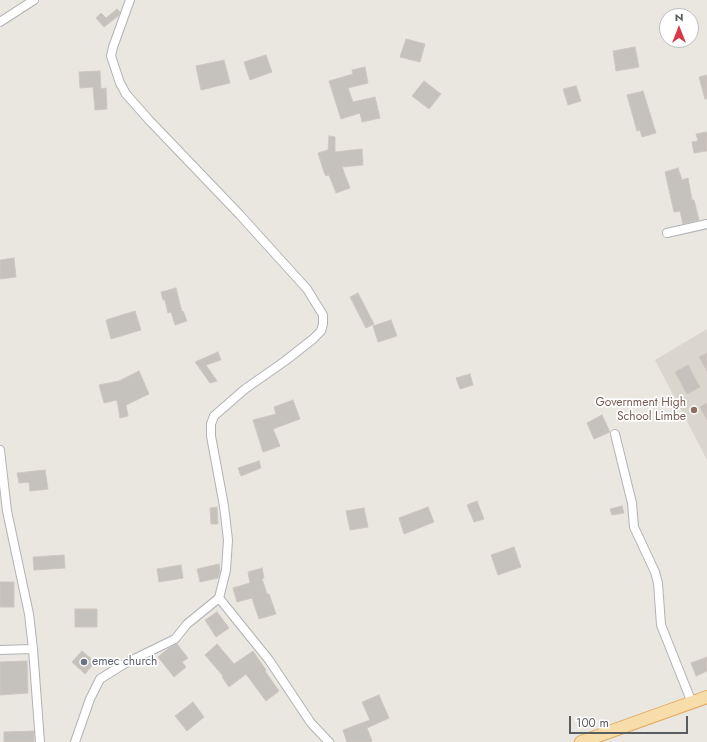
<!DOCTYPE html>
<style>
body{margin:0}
#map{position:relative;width:707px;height:742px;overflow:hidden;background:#eae6e0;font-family:Jost,sans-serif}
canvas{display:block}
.north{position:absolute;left:659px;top:8px;width:40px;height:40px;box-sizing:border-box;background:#fff;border:1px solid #bcbebf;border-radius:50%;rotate:0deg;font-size:11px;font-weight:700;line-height:16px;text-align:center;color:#585d5f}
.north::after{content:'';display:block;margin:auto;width:14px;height:18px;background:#d73946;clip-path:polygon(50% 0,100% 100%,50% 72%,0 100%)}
.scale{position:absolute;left:569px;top:716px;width:119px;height:18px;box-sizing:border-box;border:2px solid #585d5f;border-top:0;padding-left:5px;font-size:12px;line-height:14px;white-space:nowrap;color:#585d5f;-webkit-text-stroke:3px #fff;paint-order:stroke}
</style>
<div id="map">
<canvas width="707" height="742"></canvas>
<div class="north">N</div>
<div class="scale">100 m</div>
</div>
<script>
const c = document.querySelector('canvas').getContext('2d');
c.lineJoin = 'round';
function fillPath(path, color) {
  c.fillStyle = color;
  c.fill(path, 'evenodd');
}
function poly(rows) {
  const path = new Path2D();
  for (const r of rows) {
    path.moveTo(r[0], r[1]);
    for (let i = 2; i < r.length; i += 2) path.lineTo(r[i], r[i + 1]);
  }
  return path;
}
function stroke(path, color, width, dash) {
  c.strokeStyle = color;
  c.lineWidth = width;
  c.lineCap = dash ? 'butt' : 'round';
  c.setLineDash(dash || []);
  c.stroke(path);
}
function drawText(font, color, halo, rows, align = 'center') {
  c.font = font + ' Jost,sans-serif';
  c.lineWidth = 3.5;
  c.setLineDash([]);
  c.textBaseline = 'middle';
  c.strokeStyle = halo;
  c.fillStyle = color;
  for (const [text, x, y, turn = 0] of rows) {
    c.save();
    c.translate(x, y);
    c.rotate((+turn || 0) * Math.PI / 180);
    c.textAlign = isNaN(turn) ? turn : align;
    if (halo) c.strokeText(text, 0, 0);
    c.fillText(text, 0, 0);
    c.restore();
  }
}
fillPath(poly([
 [707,329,707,460,655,360]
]), '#dad6ce');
const building = poly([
 [117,9,120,12,118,16,104,27,96,18,101,13,106,18,117,9],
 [406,39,425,44,420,62,400,57,406,39],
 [635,47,639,67,616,71,613,51,635,47],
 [266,55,272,72,250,80,244,62,266,55],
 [224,60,230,83,201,90,196,66,224,60],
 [365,67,368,83,348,88,353,102,375,97,380,118,362,122,360,113,341,119,329,81,353,74,352,70,365,67],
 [100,71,101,89,106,88,107,109,95,110,93,87,80,88,79,72,100,71],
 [707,75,707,99,705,99,699,77,707,75],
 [424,81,441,94,429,109,412,96,424,81],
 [576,86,581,101,568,105,563,89,576,86],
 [643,91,656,133,642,137,640,130,637,131,627,95,643,91],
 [707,132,707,151,694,153,692,142,698,141,696,134,707,132],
 [329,136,335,137,335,152,362,149,363,165,342,167,350,188,336,193,329,175,326,176,324,172,318,153,328,150,329,136],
 [678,168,682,180,688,178,692,200,694,200,699,220,683,224,680,211,674,212,665,172,678,168],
 [14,258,16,277,0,279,0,260,14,258],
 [176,288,182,312,183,311,187,321,175,325,171,312,168,313,165,300,163,300,161,292,176,288],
 [358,293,374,324,366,328,350,297,358,293],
 [135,311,141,330,111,339,106,320,135,311],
 [391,320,397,336,378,342,373,326,391,320],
 [218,352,221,360,206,365,217,381,210,383,195,362,218,352],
 [707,353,707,371,699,357,707,353],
 [688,365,700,387,687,394,675,372,688,365],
 [139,371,149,394,126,405,128,416,120,418,117,400,104,403,99,385,119,381,139,371],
 [470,374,473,385,460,389,456,378,470,374],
 [293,400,300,419,273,429,280,446,263,452,253,420,276,414,274,407,293,400],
 [707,403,707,420,700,407,707,403],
 [602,415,610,432,594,439,587,423,602,415],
 [259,461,261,468,241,476,238,468,259,461],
 [45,470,48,489,30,491,29,482,19,483,17,473,45,470],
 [477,501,484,519,474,522,467,505,477,501],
 [622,506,624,513,612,515,610,509,622,506],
 [217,507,218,524,211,524,210,508,217,507],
 [428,507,434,522,404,534,399,518,428,507],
 [364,508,368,527,350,530,346,511,364,508],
 [514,547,521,567,498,575,491,555,514,547],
 [64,555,65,568,34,570,33,557,64,555],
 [219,564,220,571,218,578,200,582,197,569,219,564],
 [181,565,183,578,159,582,157,569,181,565],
 [262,568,264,578,262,579,267,594,269,594,276,614,259,619,252,598,237,602,233,588,250,583,248,572,262,568],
 [0,582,14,582,14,607,0,607,0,582],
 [75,609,97,609,97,627,75,627,75,609],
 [217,612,229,628,216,637,205,620,217,612],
 [177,644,188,658,182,662,186,667,174,677,158,657,169,648,177,644],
 [217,644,234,664,253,651,266,670,265,671,279,691,266,701,246,674,229,687,222,677,223,676,205,655,217,644],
 [82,651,95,662,85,674,72,662,82,651],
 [707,657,707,671,696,676,691,663,707,657],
 [27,661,28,693,0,695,0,662,27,661],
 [379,695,389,718,367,728,372,741,369,742,347,742,343,730,370,720,362,702,379,695],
 [193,702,204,717,187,731,175,716,193,702],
 [34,731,34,742,4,742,4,732,34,731]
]);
fillPath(building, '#c5c1bc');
stroke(building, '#cec7bf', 1);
const minor = poly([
 [0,22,34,0],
 [667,233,707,224],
 [615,434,632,503,634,527,655,572,658,583,661,625,692,703],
 [0,450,7,511,29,614,33,649,40,742],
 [219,598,269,660,311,723,329,742],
 [0,650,33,649],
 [75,742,90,699,100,679,124,664,175,639,187,624,219,598,226,570,228,540,224,506,211,436,211,424,214,416,245,389,285,361,313,339,321,331,323,324,323,315,307,289,240,215,149,120,126,94,120,83,111,56,113,47,130,0]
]);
const primary = poly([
 [581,742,707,697]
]);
stroke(minor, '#b0b3b6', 10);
stroke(primary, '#e2a960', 14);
stroke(minor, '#fff', 8);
stroke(primary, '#f6dda9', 12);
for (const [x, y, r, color] of [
 [694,410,4,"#8d6e63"],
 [84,662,4,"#6b7280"]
]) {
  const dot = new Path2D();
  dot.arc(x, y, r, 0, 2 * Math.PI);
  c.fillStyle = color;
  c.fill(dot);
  stroke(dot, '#fff', 1.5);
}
drawText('12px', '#785e54', '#fff', [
 ["Government High",686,403],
 ["School Limbe",686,417]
], 'right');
drawText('12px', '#5b616d', '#fff', [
 ["emec church",92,662]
], 'left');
</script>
